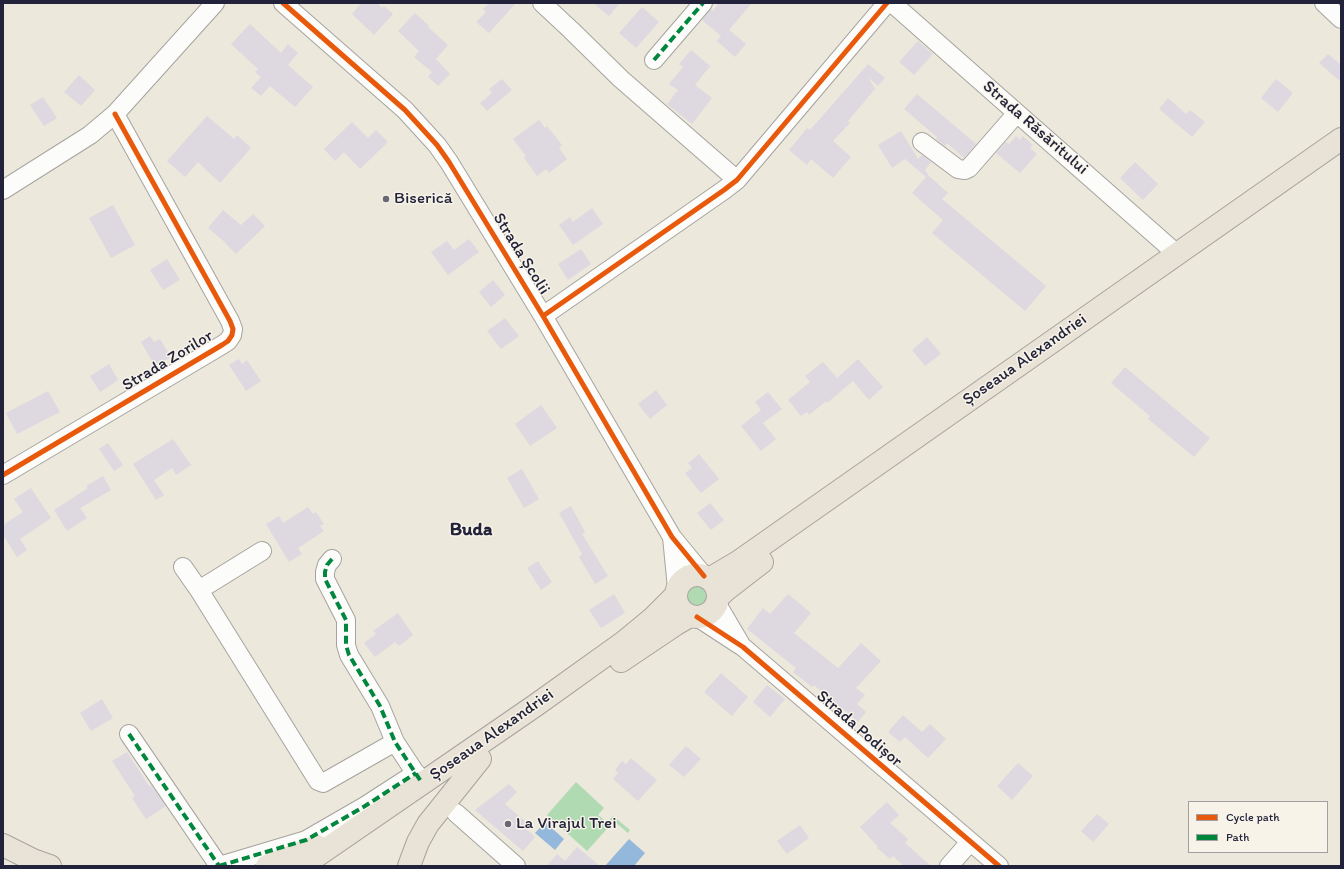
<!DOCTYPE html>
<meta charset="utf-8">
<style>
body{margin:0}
#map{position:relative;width:1344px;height:869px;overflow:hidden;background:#ece8db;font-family:Itim,sans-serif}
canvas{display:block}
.frame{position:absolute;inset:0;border:4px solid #22223b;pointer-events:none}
.legend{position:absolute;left:1188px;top:801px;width:140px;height:52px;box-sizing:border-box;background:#f7f3e8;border:1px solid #a29fa3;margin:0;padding:5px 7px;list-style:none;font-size:12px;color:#22223b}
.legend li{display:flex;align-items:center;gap:8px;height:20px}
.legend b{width:20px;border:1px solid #a29fa3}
</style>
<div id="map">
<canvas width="1344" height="869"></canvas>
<div class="frame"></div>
<ul class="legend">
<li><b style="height:5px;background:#e8590c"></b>Cycle path</li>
<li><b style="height:5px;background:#00873e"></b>Path</li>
</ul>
</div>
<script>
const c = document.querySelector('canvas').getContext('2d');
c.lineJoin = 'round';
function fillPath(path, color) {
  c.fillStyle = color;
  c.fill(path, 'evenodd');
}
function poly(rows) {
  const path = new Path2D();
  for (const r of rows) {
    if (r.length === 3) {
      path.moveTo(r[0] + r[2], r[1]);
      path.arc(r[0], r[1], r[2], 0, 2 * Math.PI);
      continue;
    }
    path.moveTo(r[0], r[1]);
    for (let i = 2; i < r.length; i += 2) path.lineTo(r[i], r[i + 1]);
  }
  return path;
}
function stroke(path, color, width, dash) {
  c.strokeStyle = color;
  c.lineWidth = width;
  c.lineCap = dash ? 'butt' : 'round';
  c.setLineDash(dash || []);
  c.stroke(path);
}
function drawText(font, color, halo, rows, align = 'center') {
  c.font = font + ' Itim,sans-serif';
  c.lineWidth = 3;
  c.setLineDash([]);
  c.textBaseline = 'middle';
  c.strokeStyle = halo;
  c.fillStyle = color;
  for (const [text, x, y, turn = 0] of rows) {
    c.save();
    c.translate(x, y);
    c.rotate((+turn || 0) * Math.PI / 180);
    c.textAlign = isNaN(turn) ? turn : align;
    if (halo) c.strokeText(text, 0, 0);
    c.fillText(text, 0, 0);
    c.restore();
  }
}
fillPath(poly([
 [697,596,10],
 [576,782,604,808,598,815,607,822,613,816,630,830,628,833,614,821,587,851,547,815]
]), '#b0dab1');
fillPath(poly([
 [545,822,564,839,555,850,535,833],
 [629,839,645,853,634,866,605,866]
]), '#94b8dc');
fillPath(poly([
 [361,3,377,3,382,8,384,6,393,14,374,35,352,14],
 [489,3,516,3,489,33,476,22,486,12,483,9],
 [593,3,620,3,609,16],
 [719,3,752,3,729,30,746,44,735,57,717,41,721,36,702,20,711,9,713,11],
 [642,7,659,22,636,48,619,33],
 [415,13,429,26,428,27,448,45,436,59,450,74,438,86,428,77,432,72,414,57,419,51,398,31],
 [250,24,281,53,288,44,298,53,288,65,313,87,295,107,270,86,261,96,251,88,261,77,255,72,258,69,231,44],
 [918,41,933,54,914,75,899,62],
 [691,50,710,66,695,85,712,98,692,124,667,104,678,90,669,84,683,67,679,64],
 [1328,54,1341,65,1341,82,1319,63],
 [868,64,885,78,878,86,868,77,875,89,848,121,850,123,833,141,851,157,833,178,811,159,807,165,789,150,807,128,810,130],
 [79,75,95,90,81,106,64,92],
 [502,79,512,90,487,111,480,103,492,93,489,89],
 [1276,79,1293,93,1278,112,1261,98],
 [917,94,976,144,964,158,947,143,945,146,936,139,937,137,904,109],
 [43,97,57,118,44,126,30,105],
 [1168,98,1186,114,1190,110,1205,122,1192,137,1159,109],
 [207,116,234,139,237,135,251,148,220,183,198,162,185,177,167,161],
 [539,120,545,128,547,126,562,145,559,148,567,159,549,173,546,169,537,176,524,158,526,156,513,139],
 [352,122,368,138,376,130,388,142,360,169,344,152,335,161,324,149],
 [901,131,918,159,922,155,931,162,925,170,929,176,948,193,942,199,1046,286,1025,311,932,233,943,220,912,193,926,177,905,159,892,168,878,145],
 [1016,136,1020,140,1023,136,1033,145,1030,148,1037,154,1020,173,996,153,1006,142,1009,144],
 [1135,162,1158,184,1143,200,1120,178],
 [113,205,135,245,111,258,89,218],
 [592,208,603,224,573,245,559,225,570,217,573,222],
 [223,210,241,225,253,214,265,226,236,254,225,243,226,243,208,228],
 [469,239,479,252,448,275,431,252,447,241,454,250],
 [581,249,591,264,568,280,558,264],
 [167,259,180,280,163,290,150,270],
 [493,280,505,295,491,307,479,292],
 [505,318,519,336,501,349,487,331],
 [150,336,154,342,160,339,171,357,155,366,141,342],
 [927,337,941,354,925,366,912,350],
 [239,359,242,364,247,360,261,381,246,391,229,365],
 [858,359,883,387,869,400,853,381,827,403,826,401,809,415,807,412,801,416,788,400,810,382,805,376,823,362,837,378],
 [109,364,118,380,100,392,90,376],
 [1125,367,1210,438,1194,457,1148,419,1150,416,1111,383],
 [656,390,667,405,650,419,638,404],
 [48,391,60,412,17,434,6,413],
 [768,392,782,409,763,423,776,439,761,451,741,426,761,410,755,402],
 [541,405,557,428,530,446,515,424],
 [173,439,191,465,176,475,172,468,154,480,164,495,156,500,133,464],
 [108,443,123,465,114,471,99,449],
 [699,454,719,479,701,493,685,473,692,468,688,463],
 [522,469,539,499,524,508,507,478],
 [103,476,111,490,80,508,87,518,67,531,54,510,88,488,86,486],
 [31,488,51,518,20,539,27,550,17,557,3,535,3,525,23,512,14,499],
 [710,503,724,520,711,530,697,513],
 [571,506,585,532,582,534,608,576,595,584,579,557,582,554,559,513],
 [308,507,313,514,316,512,324,524,320,526,324,531,298,548,302,554,289,562,266,524,279,516,283,523],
 [538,561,552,582,541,590,527,568],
 [614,594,625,613,601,628,589,610],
 [788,594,811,613,794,633,838,668,861,643,881,661,856,688,865,695,857,704,866,712,858,722,814,685,812,687,793,672,796,668,747,629,763,608,770,614],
 [398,613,413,635,399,646,395,642,375,657,364,643,376,634,373,631],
 [721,673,748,697,732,716,704,692],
 [767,685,785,699,770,717,753,702],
 [102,699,113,718,91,731,80,713],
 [903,715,922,732,930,724,946,739,928,758,905,737,900,742,888,732],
 [686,746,701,759,684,777,669,765],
 [127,752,149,786,151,785,166,806,146,819,132,798,135,796,112,761],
 [631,758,657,780,638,801,613,779,618,773,615,770,622,761,626,764],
 [1018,763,1033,776,1012,800,997,786],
 [509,784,517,792,505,804,526,822,523,826,535,837,523,851,475,810],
 [887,802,899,815,890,823,908,839,905,843,931,866,904,866,893,856,890,859,877,848,878,847,860,827],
 [1097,814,1109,824,1093,842,1081,831],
 [800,825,809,838,787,854,777,841],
 [577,847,600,866,547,866,557,854,565,861]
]), '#ded8e0');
const minor = poly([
 [283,3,405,110,437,145,449,162,543,316,672,537,704,576],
 [542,3,571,30,621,79,737,180],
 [892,3,1177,254],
 [1324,3,1341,19],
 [654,60,703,3],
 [922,142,958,169,965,170,969,168,1017,113],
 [3,190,90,135,115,114,215,3],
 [543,316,724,190,737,180,887,3],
 [3,475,222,345,228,341,232,335,233,329,230,321,115,114],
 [672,537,677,588],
 [262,551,199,590,318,781,323,783,395,742],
 [332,559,327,565,325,572,325,579,346,620,346,645,349,655,380,706,395,742,422,783],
 [183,567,199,590],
 [717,604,740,643],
 [697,617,743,647,999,866],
 [129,734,219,866],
 [456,813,516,866],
 [219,866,306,840,365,806,416,773],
 [949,866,970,842]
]);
const highway = poly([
 [697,596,21],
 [709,579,738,562,1341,139],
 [718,597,727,589,762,562],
 [621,661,676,624,690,616],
 [3,845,33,860,50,866],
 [267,866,317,846],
 [302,866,536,705,624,642,653,618,675,596],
 [409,866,418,842,428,824,480,759]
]);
stroke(minor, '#a6a39f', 20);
stroke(highway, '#a6a39f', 24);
stroke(minor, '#fcfcfa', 18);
stroke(highway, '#e9e2d6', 22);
stroke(poly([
 [654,60,703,3],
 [332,559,327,565,325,572,325,579,346,620,346,645,349,655,380,706,395,742,422,783],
 [129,734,219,866],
 [219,866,306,840,365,806,416,773]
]), '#00873e', 4, [8, 4]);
stroke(poly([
 [283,3,405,110,437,145,449,162,543,316,672,537,704,576],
 [543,316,724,190,737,180,887,3],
 [3,475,222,345,228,341,232,335,233,329,230,321,115,114],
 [697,617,743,647,999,866]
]), '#e8590c', 5);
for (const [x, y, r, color] of [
 [386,199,4,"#696773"],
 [508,824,4,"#696773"]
]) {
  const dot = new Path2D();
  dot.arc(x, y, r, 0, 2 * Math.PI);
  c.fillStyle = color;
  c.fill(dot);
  stroke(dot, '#f7f3e8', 1.5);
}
drawText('17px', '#22223b', '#f7f3e8', [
 ["Strada Răsăritului",1035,128,41],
 ["Strada Școlii",521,254,58],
 ["Șoseaua Alexandriei",1025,360,-35],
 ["Strada Zorilor",168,361,-31],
 ["Strada Podișor",859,729,41],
 ["Șoseaua Alexandriei",492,735,-35]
]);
drawText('17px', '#22223b', '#f7f3e8', [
 ["Biserică",394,199],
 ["La Virajul Trei",516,824]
], 'left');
drawText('bold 19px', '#22223b', '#f7f3e8', [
 ["Buda",471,530]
]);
</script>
